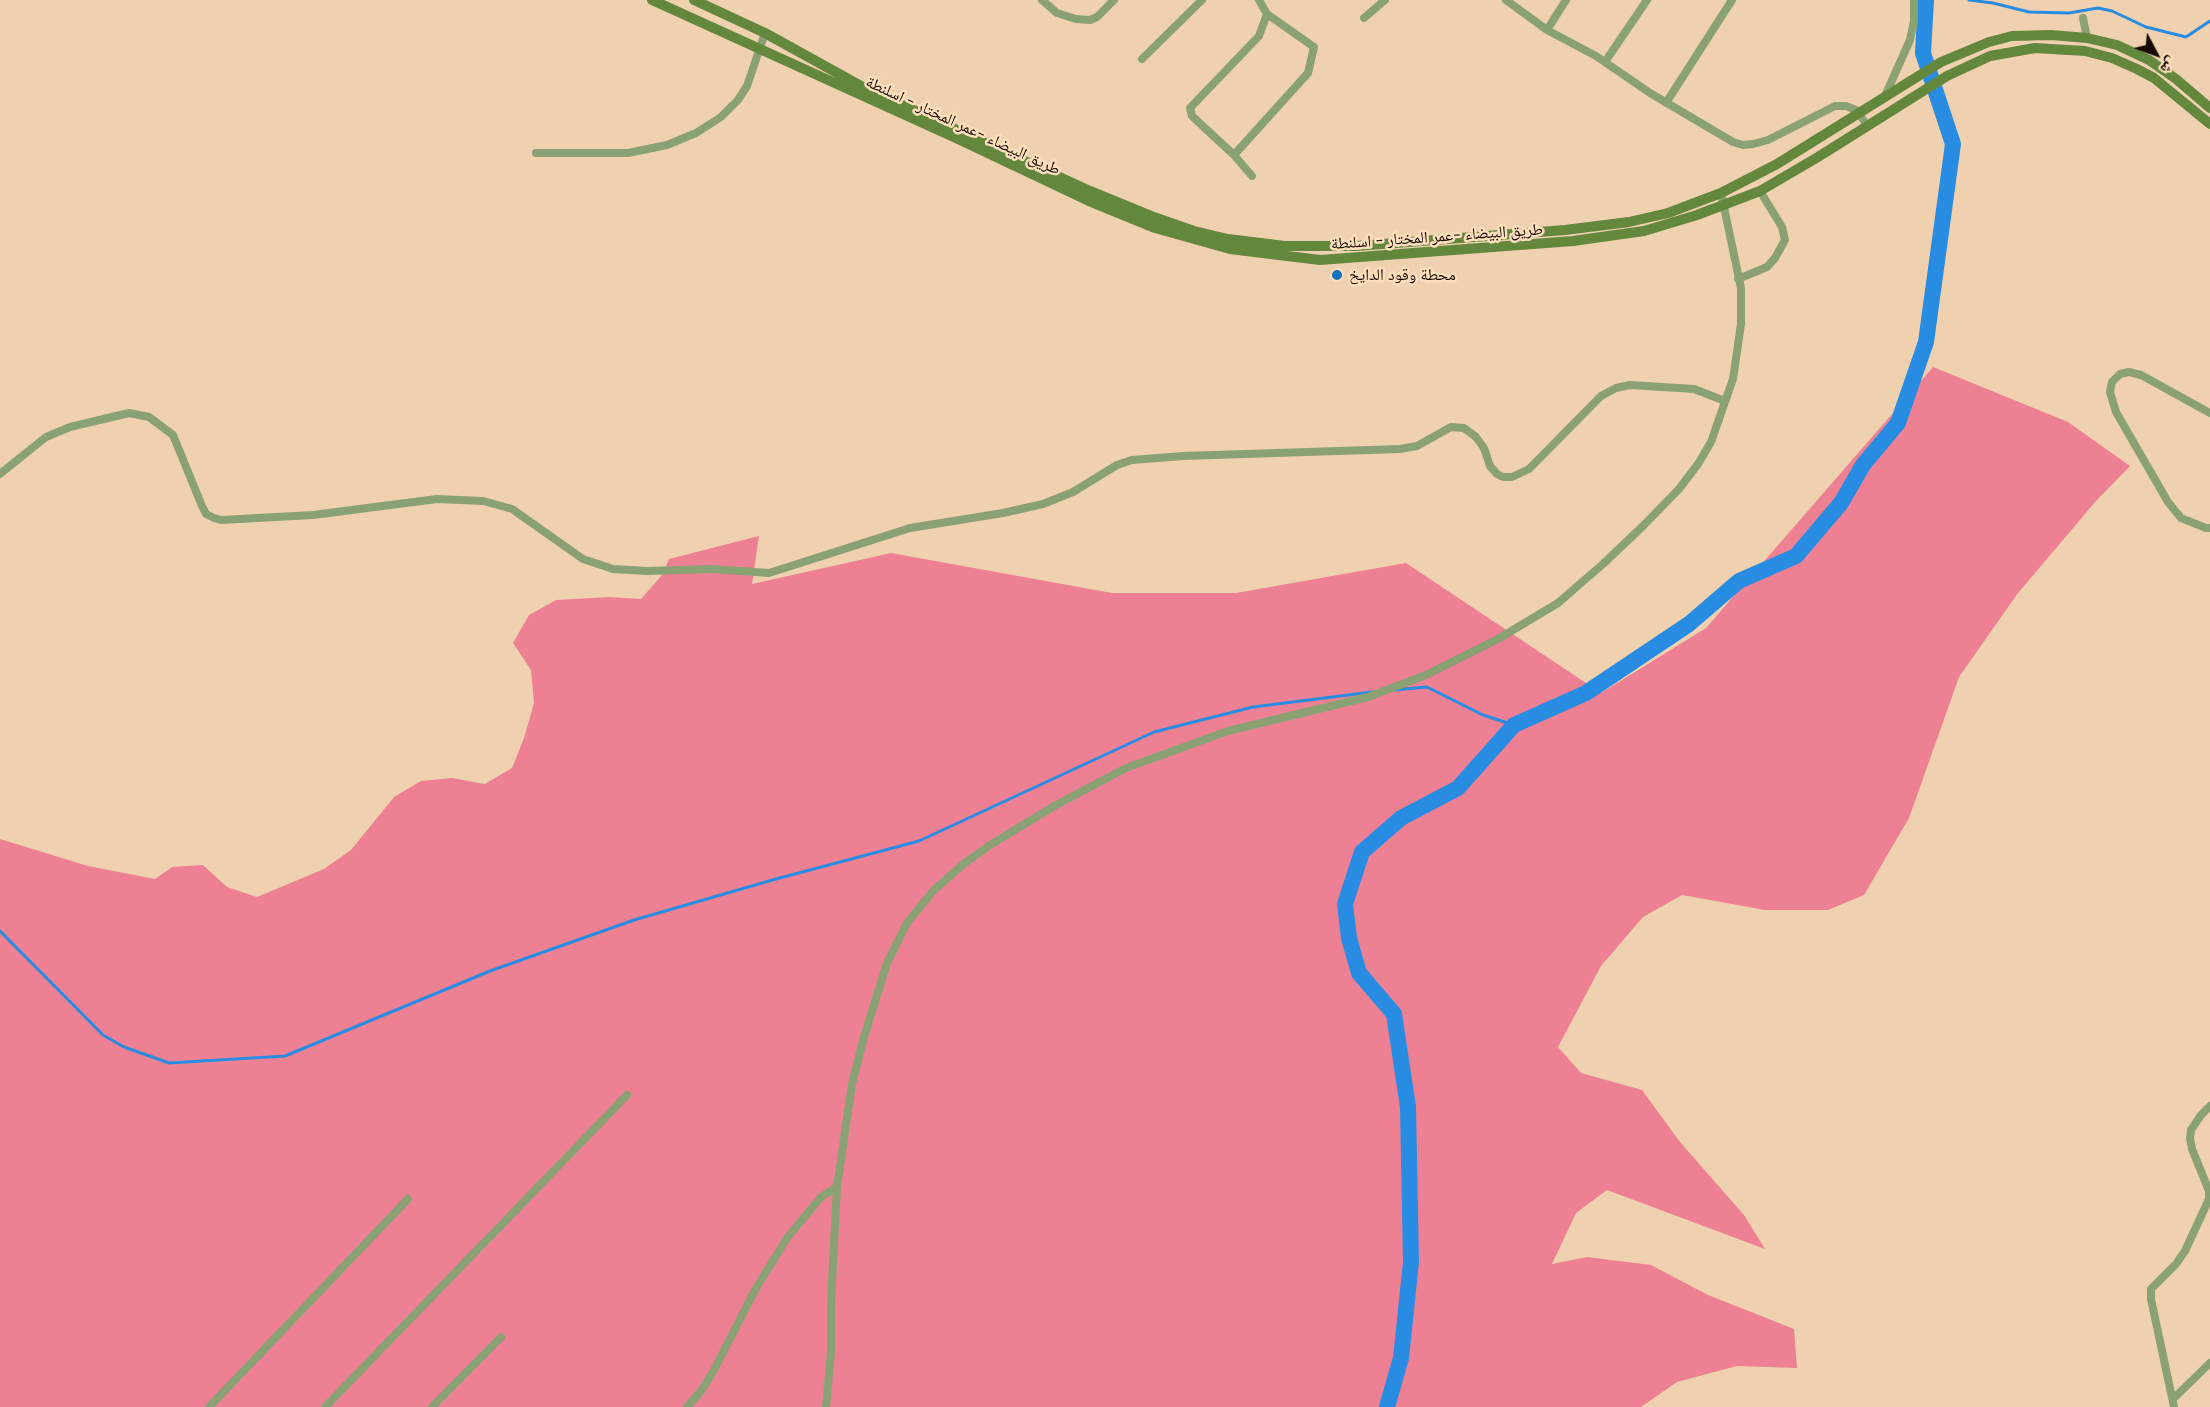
<!DOCTYPE html>
<meta charset="utf-8">
<style>
body{margin:0}
#map{position:relative;width:2210px;height:1407px;overflow:hidden;background:#f0d1af;font-family:Lora,"Noto Naskh Arabic",serif}
canvas{display:block}
.north{position:absolute;left:2126px;top:24px;width:60px;height:60px;-webkit-text-stroke:4px #fddebc;paint-order:stroke;rotate:131deg;font-size:16px;font-weight:700;line-height:24px;text-align:center;color:#140a01}
.north::after{content:'';display:block;margin:auto;width:21px;height:27px;background:#140a01;clip-path:polygon(50% 0,100% 100%,50% 72%,0 100%)}
</style>
<div id="map">
<canvas width="2210" height="1407"></canvas>
<div class="north">ش</div>
</div>
<script>
const c = document.querySelector('canvas').getContext('2d');
c.lineJoin = 'round';
function fillPath(path, color) {
  c.fillStyle = color;
  c.fill(path, 'evenodd');
}
function poly(rows) {
  const path = new Path2D();
  for (const r of rows) {
    path.moveTo(r[0], r[1]);
    for (let i = 2; i < r.length; i += 2) path.lineTo(r[i], r[i + 1]);
  }
  return path;
}
function stroke(path, color, width, dash) {
  c.strokeStyle = color;
  c.lineWidth = width;
  c.lineCap = dash ? 'butt' : 'round';
  c.setLineDash(dash || []);
  c.stroke(path);
}
function drawText(font, color, halo, rows, align = 'center') {
  c.font = font + ' Lora,"Noto Naskh Arabic",serif';
  c.lineWidth = 5;
  c.setLineDash([]);
  c.textBaseline = 'middle';
  c.strokeStyle = halo;
  c.fillStyle = color;
  for (const [text, x, y, turn = 0] of rows) {
    c.save();
    c.translate(x, y);
    c.rotate((+turn || 0) * Math.PI / 180);
    c.textAlign = isNaN(turn) ? turn : align;
    if (halo) c.strokeText(text, 0, 0);
    c.fillText(text, 0, 0);
    c.restore();
  }
}
fillPath(poly([
 [1933,367,2068,422,2130,466,2096,501,2018,593,1959,677,1909,818,1864,895,1828,910,1765,910,1682,895,1643,917,1601,966,1558,1047,1581,1073,1642,1090,1680,1142,1744,1215,1765,1249,1607,1190,1576,1213,1552,1264,1587,1257,1651,1265,1708,1295,1794,1329,1797,1368,1737,1366,1677,1382,1641,1407,0,1407,0,839,88,866,155,879,172,867,203,865,227,887,257,897,324,869,351,850,394,797,421,781,452,778,485,784,512,768,524,738,534,703,531,670,513,643,529,615,556,600,609,597,641,599,662,575,669,559,759,536,752,584,891,553,1112,593,1236,593,1406,563,1601,693,1706,628]
]), '#ed8193');
stroke(poly([
 [1969,0,1993,3,2029,12,2069,13,2098,8,2112,11,2146,27,2186,37,2210,21],
 [1394,690,1427,687,1483,715,1514,725],
 [0,931,103,1035,124,1047,169,1063,285,1056,490,971,634,920,776,879,919,841,1154,732,1253,707,1372,692]
]), '#298ce3', 3);
stroke(poly([
 [1387,1407,1401,1358,1411,1262,1408,1107,1394,1014,1359,973,1349,938,1345,904,1362,852,1401,818,1458,788,1514,725,1586,693,1689,624,1739,581,1796,556,1841,503,1863,465,1898,423,1926,342,1953,144,1923,53,1926,0]
]), '#298ce3', 16);
stroke(poly([
 [1042,0,1057,13,1076,19,1090,20,1097,17,1114,0],
 [1506,0,1547,30,1596,56,1650,93,1733,142,1743,145,1753,144,1768,140,1835,106,1846,106,1856,110,1867,125],
 [1364,18,1385,0],
 [2083,18,2087,38],
 [1547,30,1566,0],
 [1142,59,1202,0],
 [1605,62,1647,0],
 [1885,96,1910,40,1914,21,1914,0],
 [1666,103,1732,0],
 [536,153,628,153,667,145,696,133,721,117,738,100,747,86,765,33],
 [1234,155,1308,73,1314,47,1267,14,1259,0],
 [1252,176,1234,155,1192,116,1190,108,1259,36,1267,14],
 [1738,279,1767,267,1775,258,1785,240,1782,227,1760,191],
 [2210,413,2141,375,2129,372,2120,374,2112,382,2110,392,2116,412,2168,502,2181,518,2206,528,2210,528],
 [0,474,46,437,70,427,129,413,149,417,173,435,202,506,206,514,214,518,221,520,313,515,437,499,483,501,512,509,583,559,613,569,647,571,711,569,769,573,910,528,1003,513,1043,504,1073,492,1117,465,1132,460,1183,456,1400,449,1417,446,1451,427,1464,428,1476,437,1484,448,1490,466,1497,474,1503,477,1512,477,1529,469,1601,396,1616,388,1630,385,1694,389,1725,401],
 [2173,1399,2210,1363],
 [209,1407,408,1199],
 [325,1407,627,1095],
 [432,1407,501,1337],
 [687,1407,701,1391,713,1372,755,1290,787,1238,821,1197,837,1187],
 [826,1407,831,1352,831,1301,837,1187,852,1084,864,1037,887,963,907,923,933,891,962,865,990,845,1056,805,1126,768,1228,731,1368,697,1426,675,1498,639,1558,603,1603,564,1643,526,1679,489,1698,464,1711,442,1733,379,1741,324,1741,288,1721,193],
 [2174,1407,2151,1299,2151,1289,2176,1264,2185,1251,2209,1199,2209,1191,2192,1149,2190,1138,2191,1130,2201,1115,2210,1106]
]), '#8aa273', 8);
stroke(poly([
 [652,0,958,139,1089,201,1155,228,1230,249,1320,260,1573,241,1644,231,1697,215,1760,191,1818,157,1947,76,1990,56,2035,48,2085,51,2112,58,2137,69,2154,78,2210,124],
 [694,0,765,33,859,85,1090,191,1151,216,1194,231,1228,239,1285,246,1356,246,1565,230,1629,222,1668,213,1721,193,1777,164,1941,62,1989,42,2012,36,2051,35,2087,38,2117,45,2149,60,2176,79,2210,108]
]), '#64873e', 10);
for (const [x, y, r, color] of [
 [1337,275,6,"#1671be"]
]) {
  const dot = new Path2D();
  dot.arc(x, y, r, 0, 2 * Math.PI);
  c.fillStyle = color;
  c.fill(dot);
  stroke(dot, '#fddebc', 2);
}
drawText('16px', '#140a01', '#fddebc', [
 ["طريق البيضاء -عمر المختار - اسلنطة",963,126,25],
 ["طريق البيضاء -عمر المختار - اسلنطة",1437,237,-4]
]);
drawText('16px', '#140a01', '#fddebc', [
 ["محطة وقود الدايخ",1349,275]
], 'left');
</script>
